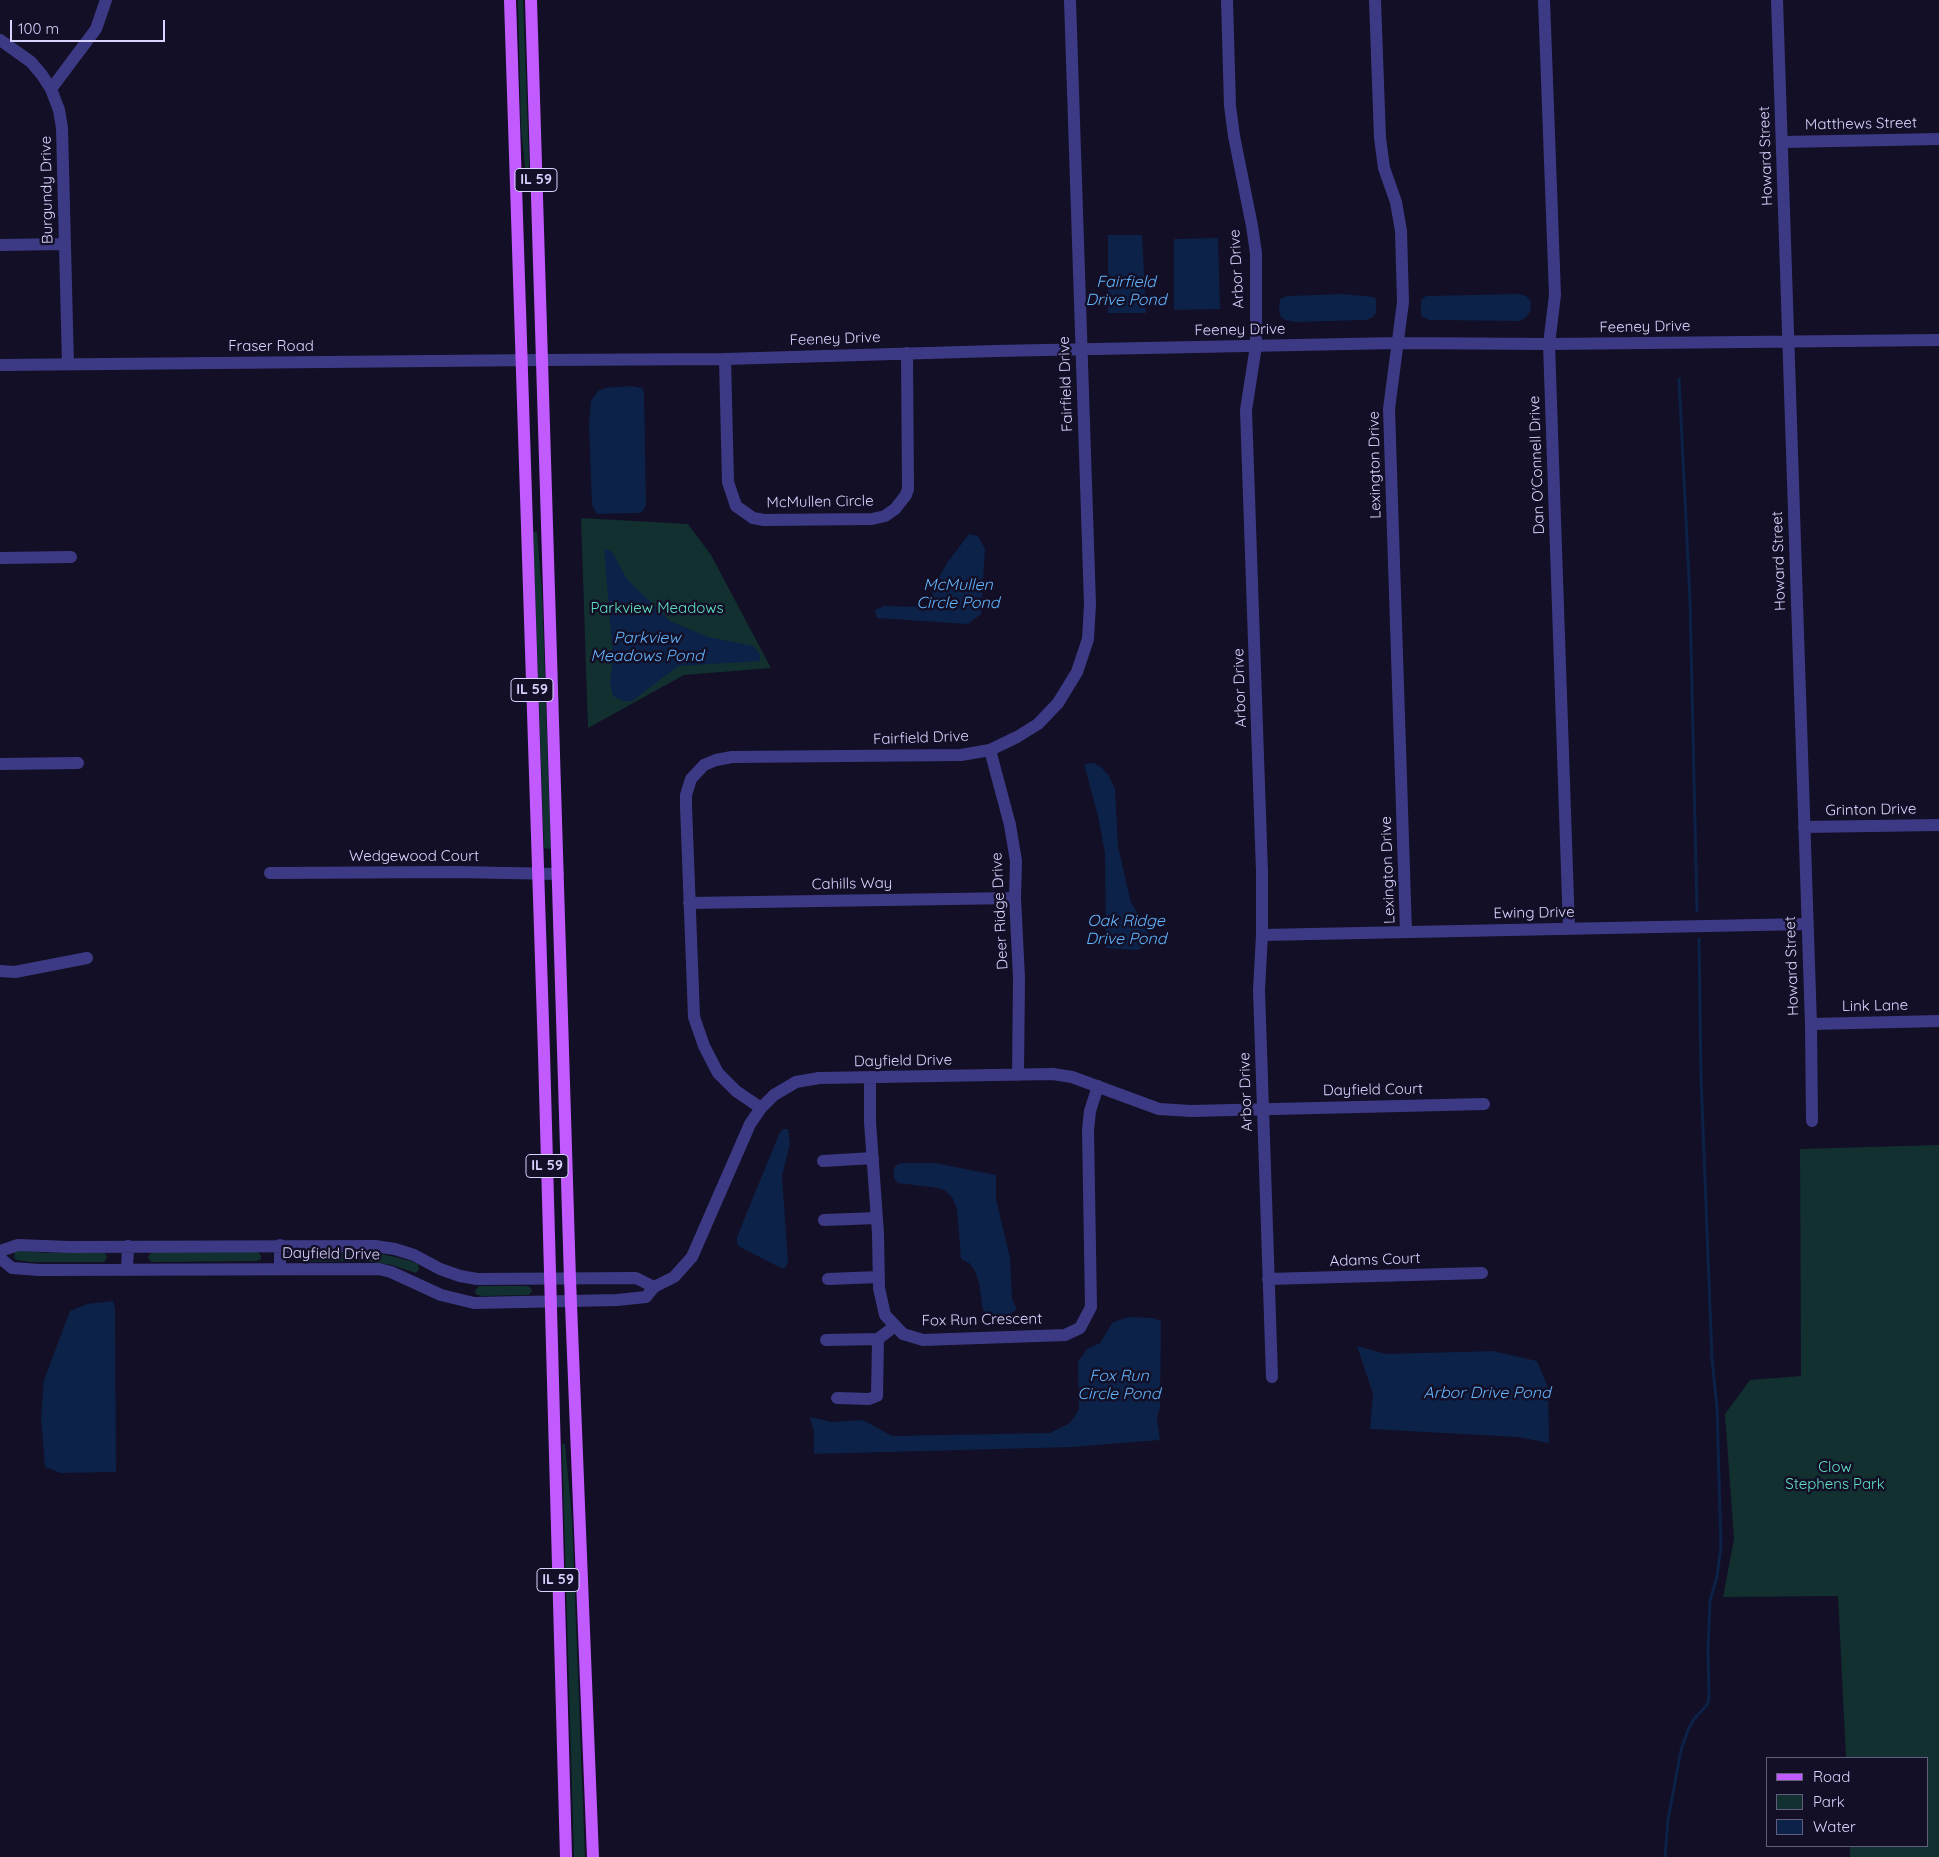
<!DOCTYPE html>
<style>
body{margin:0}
#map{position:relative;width:1939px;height:1857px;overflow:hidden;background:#130f26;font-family:Quicksand,sans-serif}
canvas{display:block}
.legend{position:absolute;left:1766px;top:1757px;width:162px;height:90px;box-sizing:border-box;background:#130f26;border:1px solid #625e7d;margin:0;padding:6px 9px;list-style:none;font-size:15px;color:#d9d4ff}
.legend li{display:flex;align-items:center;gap:10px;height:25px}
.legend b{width:25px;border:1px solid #625e7d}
.scale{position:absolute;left:10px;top:20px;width:155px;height:22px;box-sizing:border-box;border:2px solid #d9d4ff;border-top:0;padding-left:6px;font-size:15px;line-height:18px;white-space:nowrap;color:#d9d4ff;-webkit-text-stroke:4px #130f26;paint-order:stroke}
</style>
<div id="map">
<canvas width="1939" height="1857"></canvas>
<ul class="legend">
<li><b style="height:6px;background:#c25bff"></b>Road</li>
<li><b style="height:14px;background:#12302f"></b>Park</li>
<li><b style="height:14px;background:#0c2248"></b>Water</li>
</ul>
<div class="scale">100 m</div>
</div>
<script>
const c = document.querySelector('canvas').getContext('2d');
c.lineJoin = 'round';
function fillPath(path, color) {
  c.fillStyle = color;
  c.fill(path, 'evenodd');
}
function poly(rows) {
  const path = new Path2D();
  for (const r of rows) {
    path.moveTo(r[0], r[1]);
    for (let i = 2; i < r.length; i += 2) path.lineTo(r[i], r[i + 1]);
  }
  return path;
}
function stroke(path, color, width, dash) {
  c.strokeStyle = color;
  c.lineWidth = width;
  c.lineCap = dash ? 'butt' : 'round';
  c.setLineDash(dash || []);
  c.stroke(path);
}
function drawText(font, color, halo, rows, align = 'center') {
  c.font = font + ' Quicksand,sans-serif';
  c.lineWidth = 5;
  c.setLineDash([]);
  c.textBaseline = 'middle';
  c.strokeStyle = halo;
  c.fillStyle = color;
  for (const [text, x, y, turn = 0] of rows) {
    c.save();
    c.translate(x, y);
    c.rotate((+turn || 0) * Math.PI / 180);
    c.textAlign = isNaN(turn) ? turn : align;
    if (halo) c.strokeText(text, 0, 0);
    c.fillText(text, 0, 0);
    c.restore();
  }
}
fillPath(poly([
 [518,0,523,0,530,186,527,187,521,128],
 [581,518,688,524,711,555,771,668,684,675,588,728],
 [533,532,537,532,542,593,551,849,544,848],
 [1939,1145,1939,1857,1850,1857,1850,1846,1928,1846,1928,1758,1846,1758,1838,1596,1723,1597,1734,1539,1725,1414,1750,1380,1801,1376,1800,1149],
 [18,1250,46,1253,102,1252,106,1254,107,1258,104,1262,31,1262,17,1260,14,1258,15,1252],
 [152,1252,258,1252,261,1256,261,1259,257,1261,153,1262,150,1261,148,1257],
 [300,1252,382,1254,411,1261,418,1264,419,1269,416,1273,392,1265,366,1261,302,1262,296,1258,297,1253],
 [479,1286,527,1286,530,1287,532,1291,529,1295,481,1296,476,1294,475,1291],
 [562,1444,565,1444,572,1519,585,1857,574,1857]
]), '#12302f');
fillPath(poly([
 [1108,235,1142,235,1146,313,1108,313],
 [1218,238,1220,309,1174,310,1174,239],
 [1343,294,1374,297,1376,300,1376,313,1373,317,1366,320,1296,322,1285,320,1281,317,1279,312,1280,299,1287,296],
 [1518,294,1526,296,1530,300,1531,304,1530,312,1525,318,1519,321,1429,320,1421,316,1421,300,1426,296],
 [631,386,642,388,644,392,646,505,643,511,638,513,597,514,592,505,589,424,591,401,598,391,605,388],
 [969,534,978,536,985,549,981,614,968,624,877,618,875,610,884,606,924,607,930,603,935,584,947,563],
 [604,548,612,552,627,579,670,621,708,637,753,646,760,654,760,661,678,666,632,701,623,701,613,696,610,682,613,658],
 [1094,763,1102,768,1109,776,1115,789,1118,846,1131,903,1147,926,1150,943,1138,950,1106,948,1105,853,1098,816,1084,764],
 [783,1129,788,1129,790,1144,782,1176,788,1263,785,1268,781,1268,740,1247,737,1244,737,1237,779,1134],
 [902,1163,935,1163,996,1175,996,1199,1010,1258,1012,1299,1017,1309,1015,1311,1010,1314,998,1315,986,1314,983,1310,979,1283,974,1269,969,1263,961,1259,957,1209,952,1197,946,1191,938,1188,898,1183,894,1178,894,1168,898,1164],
 [113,1301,115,1308,116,1472,61,1473,45,1467,41,1417,44,1380,70,1311,87,1304],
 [1129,1317,1152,1318,1161,1321,1160,1408,1157,1417,1160,1440,1072,1447,814,1454,814,1432,810,1417,832,1422,863,1420,892,1436,1050,1433,1070,1423,1079,1409,1078,1362,1087,1349,1100,1343,1113,1322],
 [1357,1346,1386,1354,1493,1351,1537,1361,1548,1387,1549,1443,1518,1437,1370,1429,1373,1394]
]), '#0c2248');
stroke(poly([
 [1679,379,1690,600,1697,911],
 [1665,1857,1668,1820,1681,1750,1688,1730,1694,1719,1707,1705,1709,1698,1708,1648,1710,1601,1717,1576,1721,1547,1717,1408,1712,1359,1701,1077,1699,939]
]), '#0c2248', 3);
stroke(poly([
 [1227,0,1230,106,1234,136,1252,226,1256,253,1256,346,1246,410,1262,872,1262,935,1259,990,1272,1377],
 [1375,0,1380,138,1384,168,1396,202,1401,231,1403,302,1389,409,1406,932],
 [1544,0,1555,295,1549,344,1569,929],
 [1777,0,1811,1024,1812,1121],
 [0,40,31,62,42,75,51,89,59,110,62,128,68,364],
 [51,89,96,29,106,0],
 [1783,142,1939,139],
 [0,245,64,244],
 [725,359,728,482,736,506,753,518,764,520,872,519,885,516,895,509,906,495,908,489,907,353],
 [542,360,725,359,995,351,1397,343,1549,344,1939,340],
 [0,558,71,557],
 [990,750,1010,825,1016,861,1015,898,1019,978,1018,1075],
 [0,764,78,763],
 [1804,827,1939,825],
 [270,873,456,872,558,874],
 [689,903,1015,898],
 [1262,935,1806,924],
 [0,971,15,972,87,958],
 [1811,1024,1939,1021],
 [870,1077,870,1122,878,1234,879,1288,885,1315,903,1334,923,1340,1065,1335,1080,1328,1091,1307,1088,1130,1090,1111,1098,1086],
 [761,1108,736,1091,718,1073,704,1046,694,1017,686,806,686,795,691,779,704,765,716,760,732,757,961,755,990,750,1017,737,1038,724,1058,703,1077,672,1088,639,1090,604,1070,0],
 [823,1161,873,1158],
 [824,1220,877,1218],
 [0,1251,18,1245,69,1247,375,1246,395,1249,414,1255,440,1269,460,1276,477,1279,636,1278,654,1287],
 [0,1258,12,1268,39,1270,379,1269,391,1272,441,1295,474,1303,617,1300,646,1297,654,1287,674,1277,692,1257,750,1124,761,1108,774,1095,796,1082,819,1078,1053,1074,1072,1077,1159,1109,1191,1111,1484,1104],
 [280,1269,280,1245],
 [127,1270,128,1246],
 [828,1279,879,1277],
 [1268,1279,1482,1273],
 [826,1340,878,1339],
 [837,1398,869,1399,877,1396,878,1339,895,1326]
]), '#3d3a85', 12);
stroke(poly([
 [0,365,542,360]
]), '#3d3a85', 12);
stroke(poly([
 [510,0,544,1053,566,1857],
 [531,0,570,1279,593,1857]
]), '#c25bff', 12);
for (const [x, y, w] of [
 [536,180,42],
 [532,690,42],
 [547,1166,42],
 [558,1580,42]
]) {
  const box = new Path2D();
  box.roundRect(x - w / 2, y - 11.5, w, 23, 4);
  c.fillStyle = '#130f26';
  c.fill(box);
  stroke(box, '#d9d4ff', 1);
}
drawText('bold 14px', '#d9d4ff', null, [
 ["IL 59",536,180],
 ["IL 59",532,690],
 ["IL 59",547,1166],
 ["IL 59",558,1580]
]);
drawText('15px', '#d9d4ff', '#130f26', [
 ["Matthews Street",1861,124,-1],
 ["Howard Street",1766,156,-92],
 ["Burgundy Drive",47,190,-91],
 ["Arbor Drive",1237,269,-93],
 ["Feeney Drive",1645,327,-1],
 ["Feeney Drive",1240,330,-1],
 ["Feeney Drive",835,339,-2],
 ["Fraser Road",271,346],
 ["Fairfield Drive",1066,384,-92],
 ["Lexington Drive",1375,465,-91],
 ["Dan O'Connell Drive",1537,465,-92],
 ["McMullen Circle",820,502,-1],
 ["Howard Street",1779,561,-92],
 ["Arbor Drive",1240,688,-92],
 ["Fairfield Drive",921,738,-2],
 ["Grinton Drive",1871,810,-1],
 ["Wedgewood Court",414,856],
 ["Lexington Drive",1388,870,-92],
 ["Cahills Way",852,884,-1],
 ["Deer Ridge Drive",1000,911,-93],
 ["Ewing Drive",1534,913,-1],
 ["Howard Street",1792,966,-92],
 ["Link Lane",1875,1006,-1],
 ["Dayfield Drive",903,1061,-1],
 ["Dayfield Court",1373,1090,-1],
 ["Arbor Drive",1246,1092,-92],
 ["Dayfield Drive",331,1254,1],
 ["Adams Court",1375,1260,-2],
 ["Fox Run Crescent",982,1320,-1]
]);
drawText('15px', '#5fe0c0', '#130f26', [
 ["Parkview Meadows",657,608],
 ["Clow",1835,1467],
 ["Stephens Park",1835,1484]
]);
drawText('italic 16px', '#62b6ff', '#130f26', [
 ["Fairfield",1126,282],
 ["Drive Pond",1126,300],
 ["McMullen",958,585],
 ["Circle Pond",958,603],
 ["Parkview",647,638],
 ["Meadows Pond",647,656],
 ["Oak Ridge",1126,921],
 ["Drive Pond",1126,939],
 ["Fox Run",1119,1376],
 ["Circle Pond",1119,1394],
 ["Arbor Drive Pond",1487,1393]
]);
</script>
